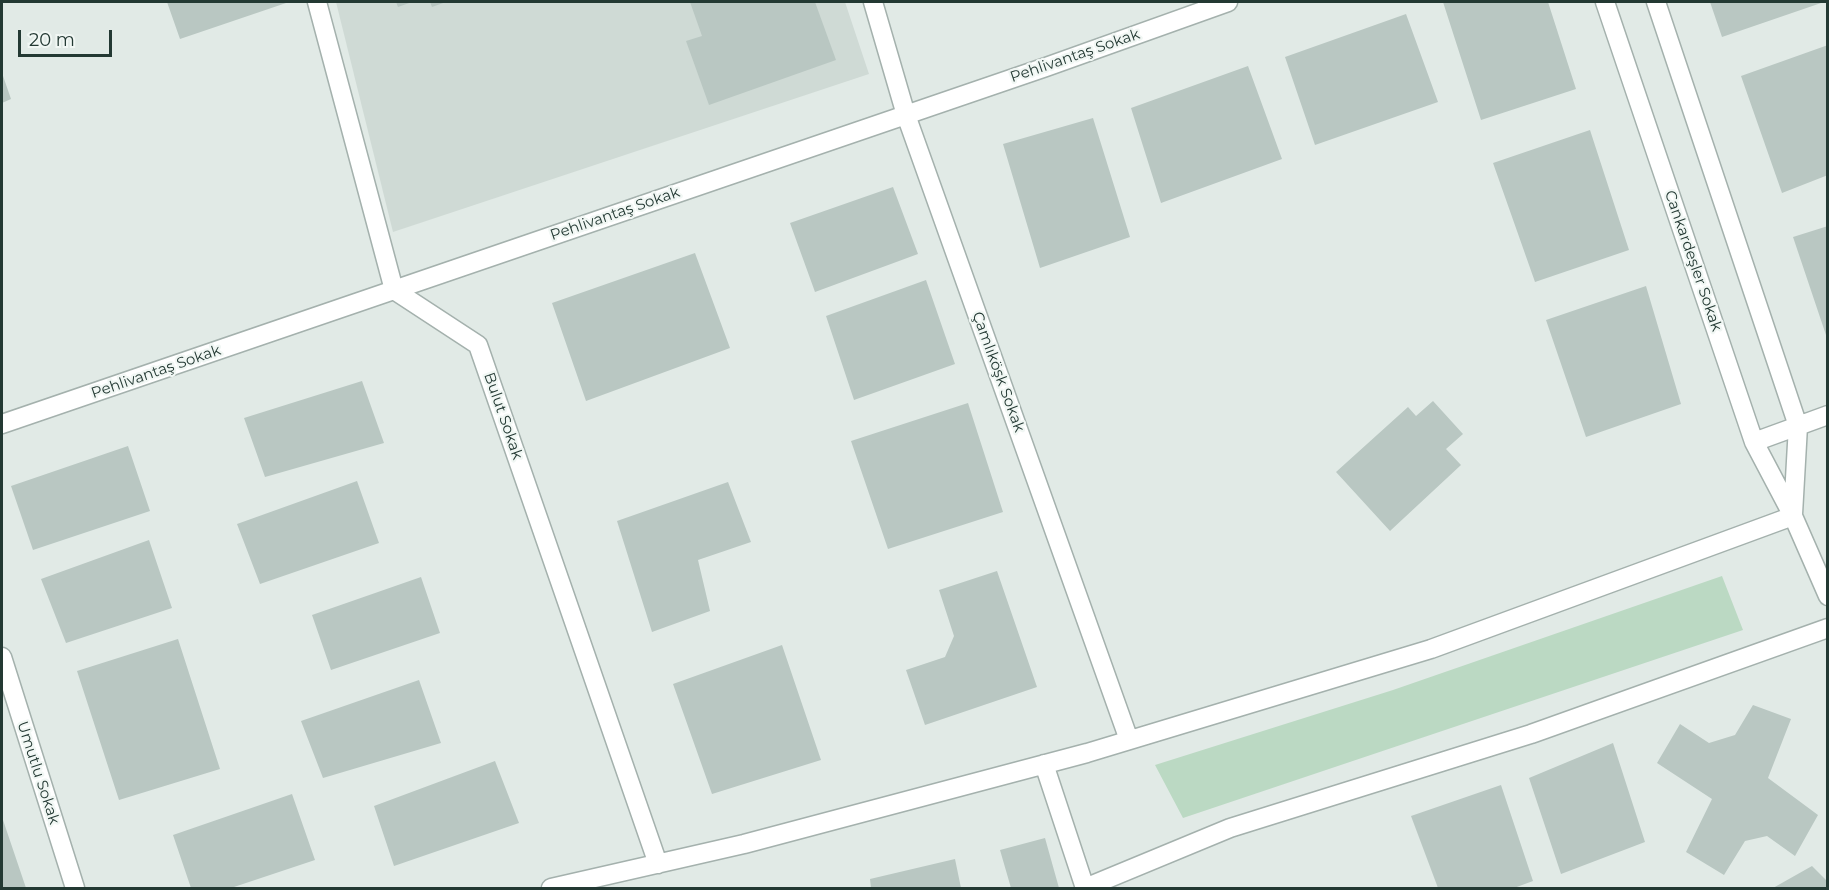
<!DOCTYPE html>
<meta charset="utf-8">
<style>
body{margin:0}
#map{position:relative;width:1829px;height:890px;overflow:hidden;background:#e1eae6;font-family:Montserrat,sans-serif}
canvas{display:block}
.frame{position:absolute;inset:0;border:3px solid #233933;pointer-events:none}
.scale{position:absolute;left:18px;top:30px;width:94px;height:27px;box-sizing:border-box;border:3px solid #233933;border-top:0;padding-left:8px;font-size:18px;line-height:21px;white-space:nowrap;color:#233933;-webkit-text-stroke:4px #f1f7f4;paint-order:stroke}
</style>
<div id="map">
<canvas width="1829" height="890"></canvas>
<div class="frame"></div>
<div class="scale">20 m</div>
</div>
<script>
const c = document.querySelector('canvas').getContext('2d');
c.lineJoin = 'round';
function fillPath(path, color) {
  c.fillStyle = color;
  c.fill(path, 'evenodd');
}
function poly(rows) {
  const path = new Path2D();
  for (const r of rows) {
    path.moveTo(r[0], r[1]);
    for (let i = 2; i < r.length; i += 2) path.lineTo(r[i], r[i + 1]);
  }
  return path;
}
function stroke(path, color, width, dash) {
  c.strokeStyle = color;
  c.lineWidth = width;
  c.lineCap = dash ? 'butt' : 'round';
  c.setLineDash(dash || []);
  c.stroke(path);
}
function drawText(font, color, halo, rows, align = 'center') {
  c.font = font + ' Montserrat,sans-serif';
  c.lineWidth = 4.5;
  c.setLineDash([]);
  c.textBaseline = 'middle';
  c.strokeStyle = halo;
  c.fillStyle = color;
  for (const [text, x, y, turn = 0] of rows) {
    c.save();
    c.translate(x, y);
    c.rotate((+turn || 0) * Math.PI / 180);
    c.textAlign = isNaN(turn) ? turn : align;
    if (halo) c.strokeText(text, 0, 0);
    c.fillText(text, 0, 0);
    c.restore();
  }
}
fillPath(poly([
 [336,2,845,2,869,74,393,232]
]), '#cfdad5');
fillPath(poly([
 [1722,576,1743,630,1183,818,1155,765,1393,690]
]), '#bbd9c3');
fillPath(poly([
 [167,2,289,2,180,39],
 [396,2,412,2,398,7],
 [430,2,446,2,432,7],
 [690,2,815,2,836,60,709,105,686,41,702,36],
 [1443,2,1548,2,1576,89,1481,120],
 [1710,2,1824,2,1722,37],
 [1406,14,1438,102,1315,145,1285,57],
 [1828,45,1828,175,1782,193,1741,76],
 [1248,66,1282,159,1161,203,1131,108],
 [2,73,11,99,2,103],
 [1093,118,1130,237,1040,268,1003,144],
 [1590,130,1629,250,1535,282,1493,163],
 [893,187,918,254,815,292,790,223],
 [1828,226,1828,338,1827,338,1793,237],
 [695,253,730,348,586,401,552,303],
 [926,280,955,364,854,400,826,316],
 [1646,286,1681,404,1586,437,1546,320],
 [362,381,384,443,265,477,244,418],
 [1433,401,1463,434,1446,449,1461,465,1390,531,1336,472,1408,407,1416,416],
 [968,403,1003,512,888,549,851,441],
 [128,446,150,511,33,550,11,486],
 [357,481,379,543,260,584,237,524],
 [728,482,751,542,698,560,710,611,652,632,617,521],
 [149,540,172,608,66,643,41,579],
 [997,571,1037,687,925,725,906,670,945,657,954,636,939,590],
 [421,577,440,633,331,670,312,615],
 [178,639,220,769,119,800,77,671],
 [782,645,821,760,712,794,673,684],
 [419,680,441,743,323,778,301,721],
 [1753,705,1791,719,1768,778,1818,815,1795,856,1767,836,1745,841,1724,875,1686,852,1712,799,1657,763,1680,724,1709,743,1735,735],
 [1613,743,1645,842,1561,874,1529,778],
 [495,761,519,823,394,866,374,806],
 [1501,785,1533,881,1514,888,1438,888,1411,816],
 [292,794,315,860,231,888,191,888,173,835],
 [2,817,26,888,2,888],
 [1045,838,1059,888,1011,888,1000,850],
 [955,859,961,888,871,888,870,879],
 [1812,866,1828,882,1828,888,1773,888]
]), '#b9c7c2');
const minor = poly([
 [317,2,394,290,478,345,658,864],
 [873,2,906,115,1129,740],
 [1605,2,1754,442,1793,516,1828,596],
 [1656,2,1798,426,1793,514],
 [2,424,1046,67,1228,2],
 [1754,442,1828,415],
 [2,657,75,888],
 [1044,764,1085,888],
 [551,888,744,844,1087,753,1431,649,1793,516],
 [1085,888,1230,828,1531,734,1828,628]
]);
stroke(minor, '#a4b1ad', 21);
stroke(minor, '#fff', 18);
drawText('15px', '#233933', '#f1f7f4', [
 ["Pehlivantaş Sokak",1075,56,-19],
 ["Pehlivantaş Sokak",615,214,-19],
 ["Cankardeşler Sokak",1693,261,71],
 ["Pehlivantaş Sokak",156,372,-19],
 ["Çamlıköşk Sokak",998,372,70],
 ["Bulut Sokak",503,416,71],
 ["Umutlu Sokak",38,773,72]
]);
</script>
